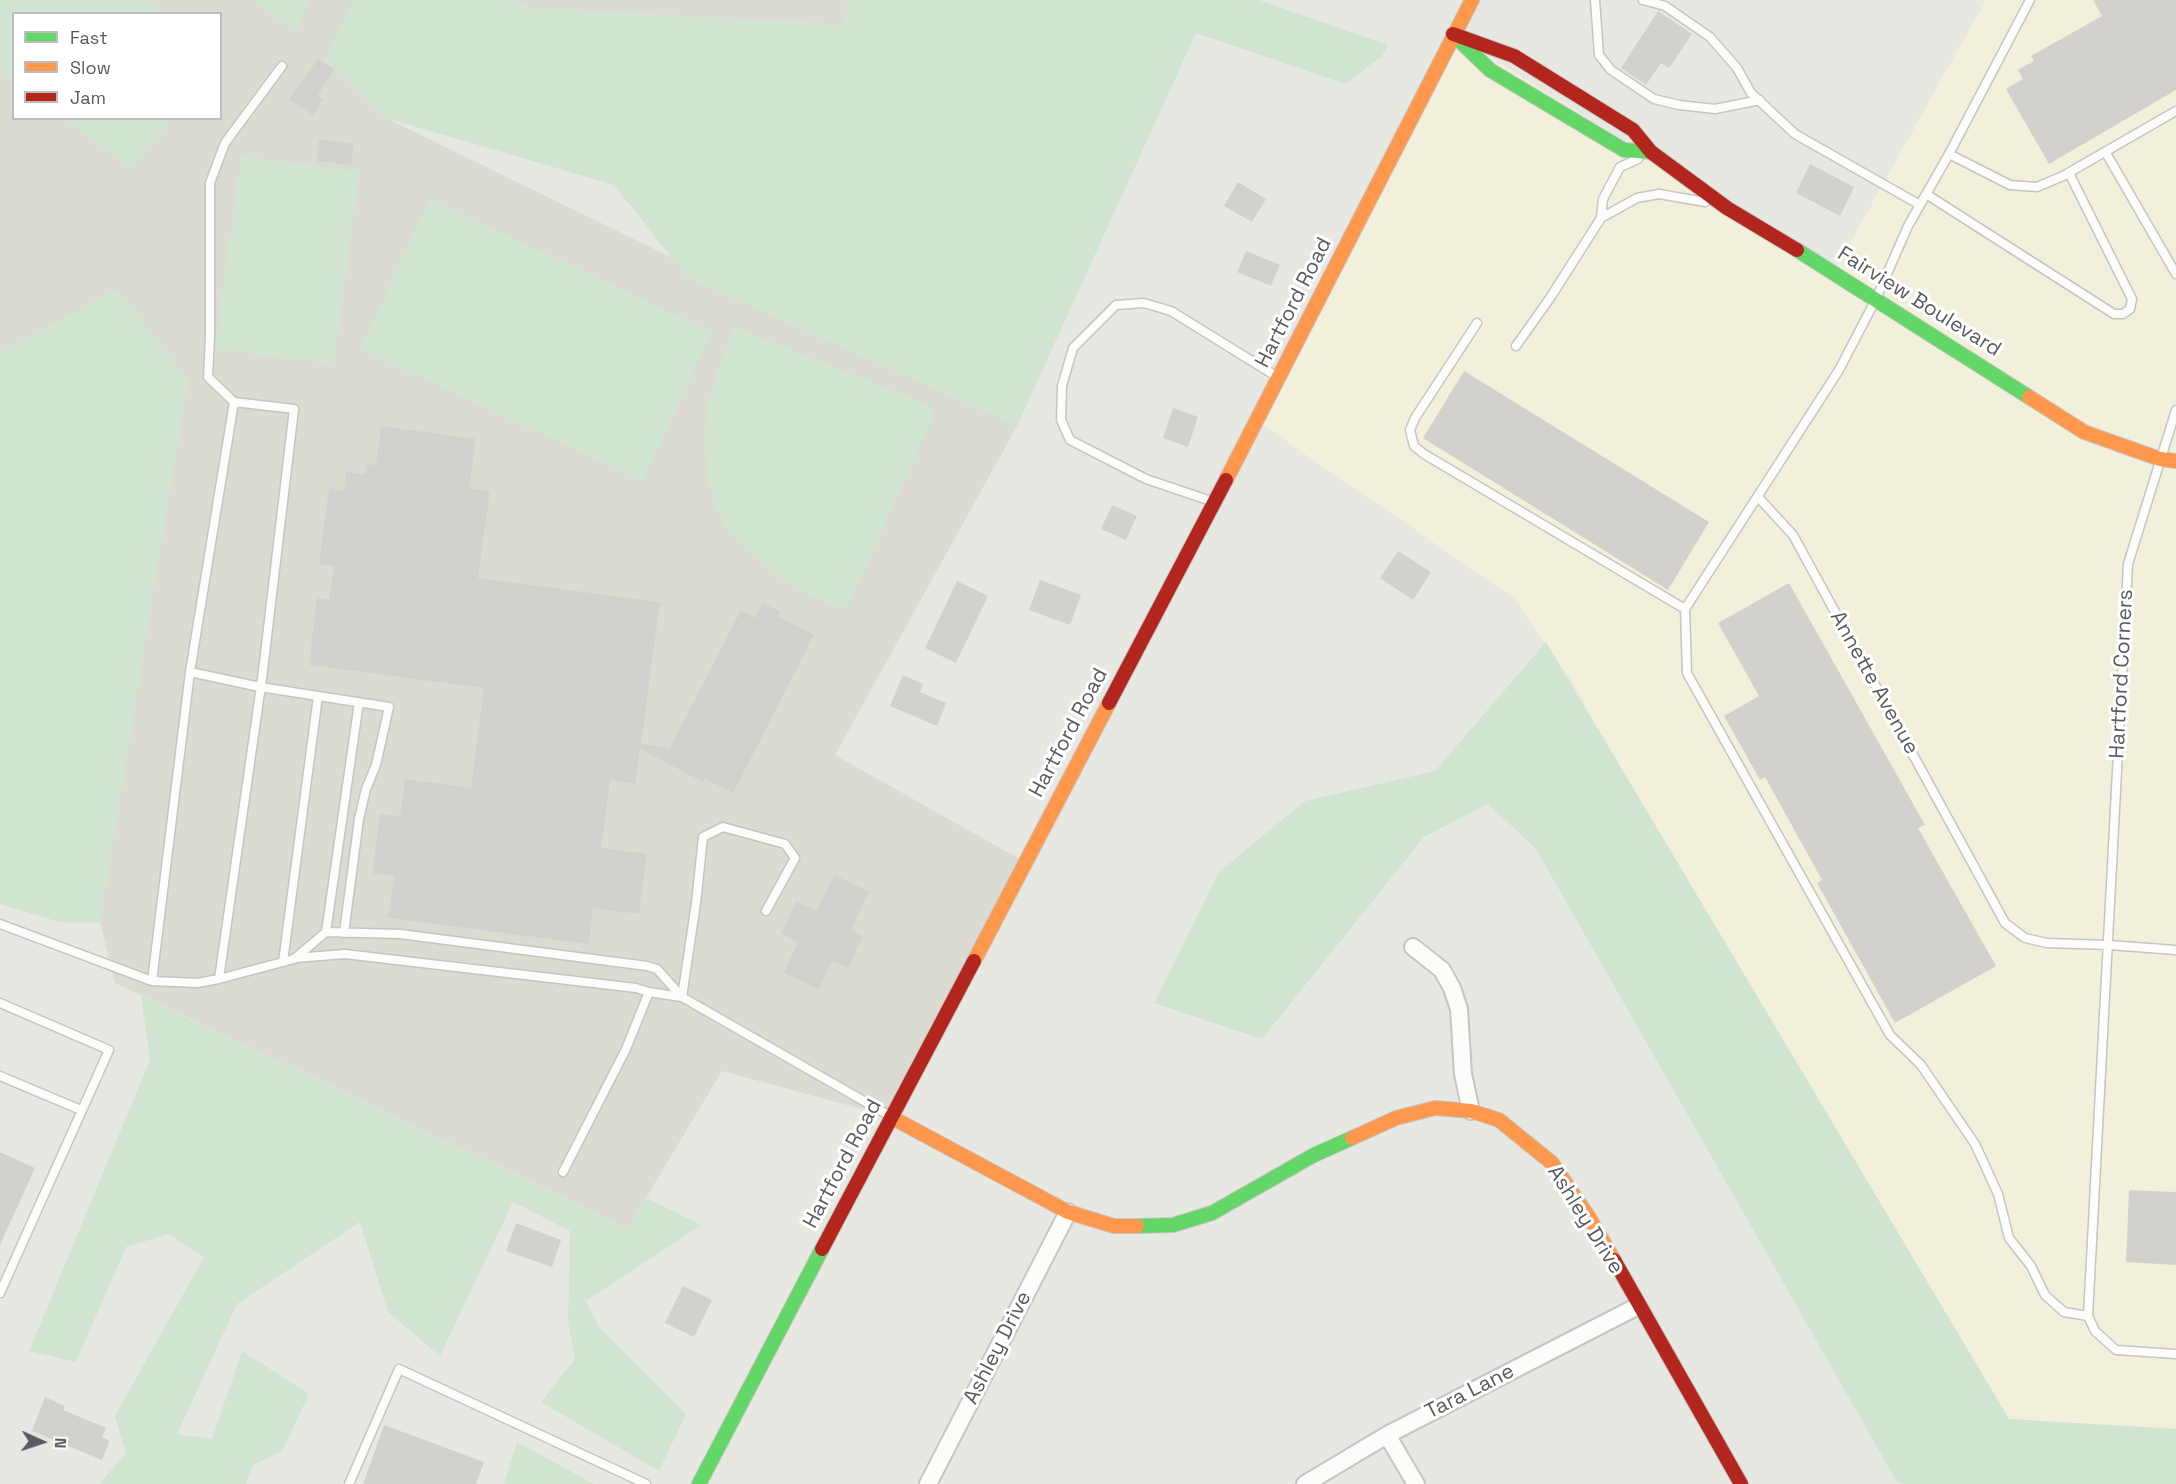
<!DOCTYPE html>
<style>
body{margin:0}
#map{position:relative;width:2176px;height:1484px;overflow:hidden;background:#e8e8e3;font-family:"Space Grotesk",sans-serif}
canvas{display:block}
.legend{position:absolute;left:12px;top:12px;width:210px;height:108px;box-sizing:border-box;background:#fff;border:2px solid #bdbdbf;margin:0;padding:8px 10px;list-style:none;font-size:18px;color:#595b60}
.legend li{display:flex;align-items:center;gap:12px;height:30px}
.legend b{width:30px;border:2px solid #bdbdbf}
.north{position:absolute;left:12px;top:1412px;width:60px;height:60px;-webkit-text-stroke:4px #fff;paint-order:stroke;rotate:93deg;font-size:16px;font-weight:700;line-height:24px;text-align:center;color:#595b60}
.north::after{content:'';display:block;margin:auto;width:21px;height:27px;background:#595b60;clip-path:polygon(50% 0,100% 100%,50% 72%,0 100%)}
</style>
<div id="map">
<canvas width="2176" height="1484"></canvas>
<ul class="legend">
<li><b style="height:8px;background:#63d668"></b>Fast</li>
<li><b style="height:8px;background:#ff974d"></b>Slow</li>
<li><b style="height:8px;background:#b3261e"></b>Jam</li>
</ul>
<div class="north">N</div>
</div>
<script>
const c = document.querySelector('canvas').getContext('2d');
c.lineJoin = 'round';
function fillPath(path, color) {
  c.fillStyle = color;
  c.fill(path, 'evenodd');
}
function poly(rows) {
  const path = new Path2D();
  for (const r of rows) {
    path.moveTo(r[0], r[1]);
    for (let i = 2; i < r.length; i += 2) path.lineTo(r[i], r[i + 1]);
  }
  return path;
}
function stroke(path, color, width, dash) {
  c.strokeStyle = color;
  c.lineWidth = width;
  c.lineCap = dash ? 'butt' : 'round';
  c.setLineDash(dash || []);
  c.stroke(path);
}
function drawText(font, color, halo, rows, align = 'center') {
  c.font = font + ' "Space Grotesk",sans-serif';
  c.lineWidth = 6;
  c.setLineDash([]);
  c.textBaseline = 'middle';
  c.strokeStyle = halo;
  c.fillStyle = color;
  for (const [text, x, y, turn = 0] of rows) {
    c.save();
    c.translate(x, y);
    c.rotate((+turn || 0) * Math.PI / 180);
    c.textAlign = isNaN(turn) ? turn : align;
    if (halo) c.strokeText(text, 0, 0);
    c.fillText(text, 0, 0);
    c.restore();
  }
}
fillPath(poly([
 [1986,0,2176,0,2176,1429,2009,1419,1596,725,1573,683,1513,597,1257,421,1453,34,1834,272]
]), '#f2f0db');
fillPath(poly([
 [0,0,254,0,295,32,309,0,354,0,325,59,386,118,1017,426,835,755,1025,862,891,1117,722,1071,628,1228,115,983,100,922,0,353],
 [14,14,220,14,220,118,14,118],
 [511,0,848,0,846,25,530,8]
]), '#dbdbd2');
fillPath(poly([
 [0,0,150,0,165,13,14,14,13,82,0,72],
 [254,0,309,0,295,33],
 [354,0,511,0,530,8,846,25,848,0,1259,0,1388,45,1382,56,1345,84,1196,33,1017,426,688,278,614,185,386,118,325,59],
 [64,119,173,119,130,167],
 [241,156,359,172,334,364,215,349],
 [430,199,712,332,643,481,360,349],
 [117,289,188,379,100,923,59,922,0,904,0,353],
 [735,327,931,406,934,416,846,610,813,597,782,579,729,533,715,508,708,479,705,443,707,410,718,368],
 [1546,642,2009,1419,2176,1429,2176,1484,1904,1484,1897,1482,1536,849,1488,804,1424,837,1262,1039,1154,1003,1219,872,1305,801,1435,771],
 [141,996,628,1228,646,1198,701,1225,586,1301,599,1327,686,1414,659,1471,541,1402,575,1359,568,1322,570,1231,513,1202,440,1356,388,1312,360,1222,237,1304,177,1434,212,1439,242,1351,309,1394,282,1451,253,1465,246,1484,99,1484,126,1453,115,1416,204,1257,168,1234,126,1247,76,1362,29,1351,150,1060],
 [517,1442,594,1484,504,1484]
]), '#d0e4d1');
fillPath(poly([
 [2093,0,2176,0,2176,90,2049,164,2006,89,2023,79,2018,70,2034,61,2031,56,2102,16],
 [1658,11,1692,34,1669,68,1661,63,1646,85,1621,68],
 [318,59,334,69,318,95,323,99,313,115,289,99],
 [319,139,354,144,351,165,316,161],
 [1810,164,1854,187,1840,216,1796,193],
 [1238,182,1266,199,1252,222,1224,206],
 [1246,251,1280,265,1271,286,1237,272],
 [1464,371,1709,522,1668,590,1423,438],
 [1173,408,1198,417,1188,447,1163,438],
 [381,426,476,439,469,488,490,491,478,578,660,602,641,744,670,748,741,610,755,618,763,603,780,612,778,616,814,635,733,793,705,779,703,782,640,749,635,784,610,780,601,848,647,854,639,914,593,908,589,944,388,918,394,876,372,873,380,814,400,817,405,779,471,788,484,688,309,665,317,598,329,600,334,566,319,564,329,488,344,491,346,472,365,474,366,464,376,465],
 [1112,505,1137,516,1126,540,1101,529],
 [1398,551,1431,572,1413,600,1380,578],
 [1040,580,1081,595,1070,625,1029,610],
 [957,581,988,596,956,663,925,648],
 [1789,583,1925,825,1918,828,1996,966,1895,1023,1817,883,1822,880,1765,777,1760,780,1724,716,1759,696,1718,623],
 [903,675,923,684,920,692,946,703,937,726,890,706],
 [834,875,869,891,851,930,863,936,848,968,832,961,819,989,784,973,798,942,781,934,796,901,817,911],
 [0,1152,35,1168,0,1245],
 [2129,1190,2176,1192,2176,1265,2126,1262],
 [516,1223,561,1240,552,1267,506,1251],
 [683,1286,712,1300,694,1337,665,1323],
 [45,1397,65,1406,63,1410,106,1428,102,1437,110,1441,102,1460,32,1431],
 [384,1425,484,1462,476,1484,363,1484]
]), '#d2d1ce');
const lane = poly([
 [1595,0,1599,55,1611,70,1654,99,1679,105,1715,109,1760,100],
 [1643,0,1665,6,1710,37,1737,68,1751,93,1795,134,1920,205],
 [2106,153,2176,274],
 [1949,154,2030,0],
 [1926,194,2114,314,2123,314,2130,309,2132,299,2069,173],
 [1601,218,1603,199,1620,167,1638,159],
 [1477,323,1415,418,1410,430,1414,446,1424,454,1685,609],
 [1516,346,1550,298,1601,218,1637,198,1659,194,1705,202],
 [234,402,208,377,210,336,210,183,225,143,282,66],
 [2176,410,2128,564,2088,1316,2095,1331,2116,1350,2176,1354],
 [1758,497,1793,535,2005,923,2025,938,2047,943,2109,945,2176,950],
 [1211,501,1146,479,1070,440,1061,420,1062,386,1073,348,1116,305,1144,303,1171,311,1276,376],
 [190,672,260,687,389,707,376,765,366,789,359,819,344,933],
 [0,924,152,981,197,983,219,979,294,959,326,932,400,934,647,966,657,969,682,997,890,1116],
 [326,932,359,702],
 [295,958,345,954,636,988,649,992,681,997],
 [283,962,318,696],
 [152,981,190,672,234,402,294,409,262,679,219,979],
 [682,997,696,903,703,837,723,827,785,844,795,858,766,911],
 [0,1003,109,1050,0,1293],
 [0,1076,81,1110],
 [563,1172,626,1049,649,992],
 [2088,1316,2064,1312,2045,1295,2031,1266,2009,1238,1998,1194,1975,1144,1921,1065,1890,1035,1687,673,1685,609,1839,370,1876,299,1908,226,1949,154,2010,185,2037,187,2063,176,2176,111],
 [349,1484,399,1369,646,1484]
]);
const street = poly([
 [1413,947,1442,970,1452,988,1459,1009,1463,1074,1471,1111],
 [1387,1435,1416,1484],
 [928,1484,1068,1212],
 [1305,1484,1387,1435,1638,1306]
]);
const fast = poly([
 [1459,40,1490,70,1624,150,1651,152],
 [1797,250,2029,397],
 [1137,1226,1173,1225,1212,1213,1314,1155,1352,1138],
 [699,1484,822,1249]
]);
const slow = poly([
 [2029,397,2084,432,2160,459,2176,461],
 [1226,480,1472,0],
 [974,961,1109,703],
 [891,1117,1068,1212,1114,1226,1137,1226],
 [1352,1138,1396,1118,1435,1108,1471,1111,1499,1120,1552,1163,1590,1219,1614,1260]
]);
const jam = poly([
 [1453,34,1514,56,1633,130,1651,152,1727,208,1797,250],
 [1109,703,1226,480],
 [822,1249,974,961],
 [1614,1260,1741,1484]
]);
stroke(lane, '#c5c5c3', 11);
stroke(street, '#c5c5c3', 20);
stroke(fast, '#c5c5c4', 16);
stroke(slow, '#c5c5c4', 16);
stroke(jam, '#c5c5c4', 16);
stroke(lane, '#fcfcfb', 8);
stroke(street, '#fcfcfb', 16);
stroke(fast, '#63d668', 14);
stroke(slow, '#ff974d', 14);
stroke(jam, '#b3261e', 14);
drawText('21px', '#595b60', '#fff', [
 ["Fairview Boulevard",1919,302,32],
 ["Hartford Road",1294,303,-63],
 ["Hartford Corners",2122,674,-87],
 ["Annette Avenue",1874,683,61],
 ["Hartford Road",1069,733,-62],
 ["Hartford Road",843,1164,-62],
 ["Ashley Drive",1585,1220,58],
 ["Ashley Drive",998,1348,-63],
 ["Tara Lane",1470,1392,-27]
]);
</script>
